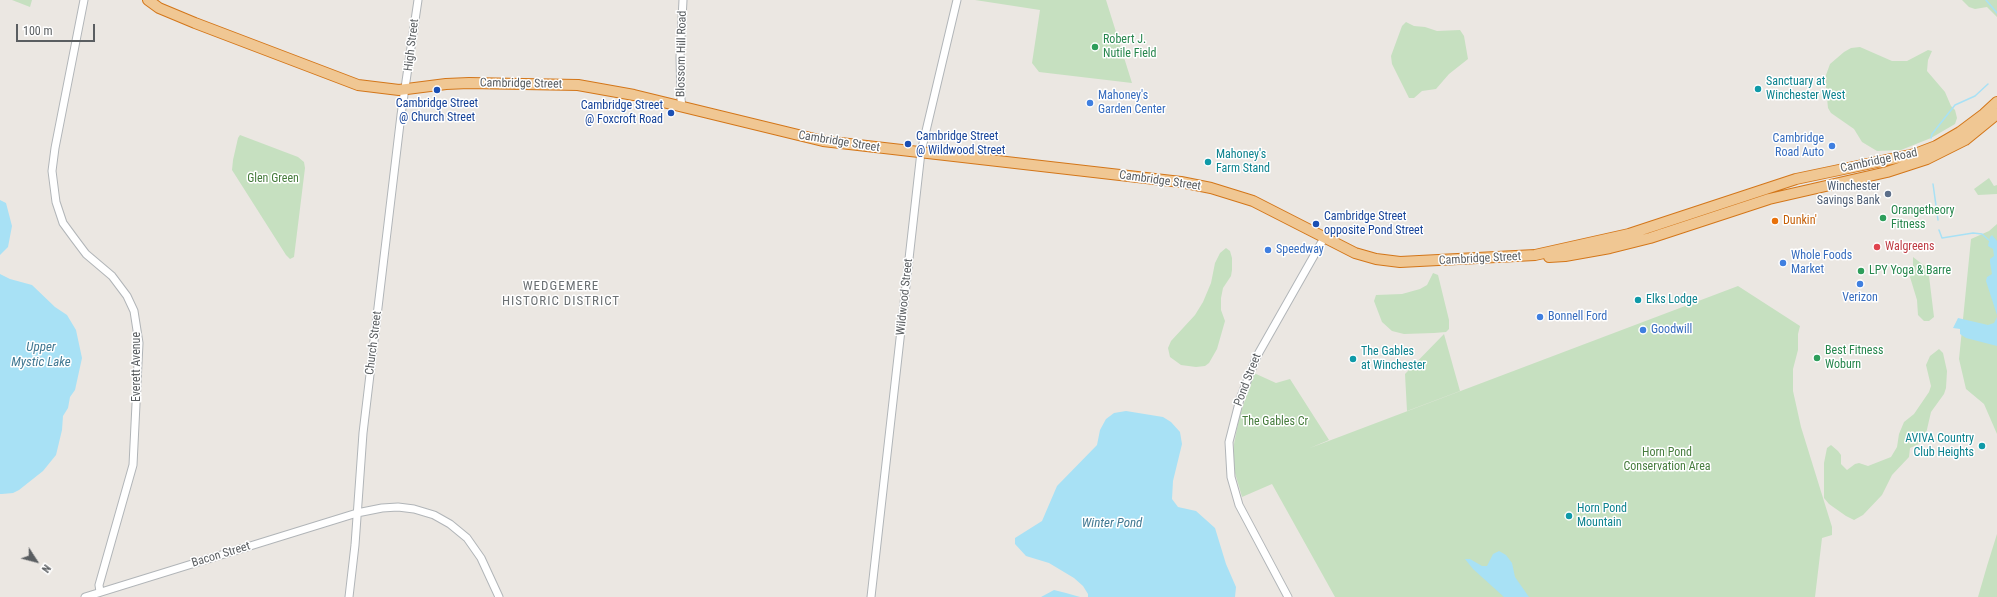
<!DOCTYPE html>
<style>
body{margin:0}
#map{position:relative;width:1997px;height:597px;overflow:hidden;background:#ebe7e2;font-family:"Roboto Condensed",sans-serif}
canvas{display:block}
.north{position:absolute;left:16px;top:541px;width:40px;height:40px;-webkit-text-stroke:3px #fff;paint-order:stroke;rotate:126deg;font-size:11px;font-weight:700;line-height:16px;text-align:center;color:#5a5e61}
.north::after{content:'';display:block;margin:auto;width:14px;height:18px;background:#5a5e61;clip-path:polygon(50% 0,100% 100%,50% 72%,0 100%)}
.scale{position:absolute;left:16px;top:24px;width:79px;height:18px;box-sizing:border-box;border:2px solid #5a5e61;border-top:0;padding-left:5px;font-size:12px;line-height:14px;white-space:nowrap;color:#5a5e61;-webkit-text-stroke:3px #fff;paint-order:stroke}
</style>
<div id="map">
<canvas width="1997" height="597"></canvas>
<div class="north">N</div>
<div class="scale">100 m</div>
</div>
<script>
const c = document.querySelector('canvas').getContext('2d');
c.lineJoin = 'round';
function fillPath(path, color) {
  c.fillStyle = color;
  c.fill(path, 'evenodd');
}
function poly(rows) {
  const path = new Path2D();
  for (const r of rows) {
    path.moveTo(r[0], r[1]);
    for (let i = 2; i < r.length; i += 2) path.lineTo(r[i], r[i + 1]);
  }
  return path;
}
function stroke(path, color, width, dash) {
  c.strokeStyle = color;
  c.lineWidth = width;
  c.lineCap = dash ? 'butt' : 'round';
  c.setLineDash(dash || []);
  c.stroke(path);
}
function drawText(font, color, halo, rows, align = 'center') {
  c.font = font + ' "Roboto Condensed",sans-serif';
  c.lineWidth = 3;
  c.setLineDash([]);
  c.textBaseline = 'middle';
  c.strokeStyle = halo;
  c.fillStyle = color;
  for (const [text, x, y, turn = 0] of rows) {
    c.save();
    c.translate(x, y);
    c.rotate((+turn || 0) * Math.PI / 180);
    c.textAlign = isNaN(turn) ? turn : align;
    if (halo) c.strokeText(text, 0, 0);
    c.fillText(text, 0, 0);
    c.restore();
  }
}
fillPath(poly([
 [12,0,32,0,30,7],
 [975,0,1106,0,1132,83,1039,72,1032,63,1040,10],
 [1962,0,1997,0,1997,17,1987,7,1975,9,1969,7],
 [1406,22,1414,26,1425,27,1437,31,1460,30,1464,36,1468,59,1449,74,1436,89,1422,91,1414,98,1409,98,1392,64,1391,56,1402,26],
 [1860,47,1892,61,1907,61,1928,50,1932,51,1928,60,1927,71,1945,92,1951,106,1955,110,1957,118,1955,124,1931,138,1901,150,1877,151,1862,142,1854,129,1831,113,1828,108,1826,88,1826,75,1830,64,1844,52,1851,48],
 [240,135,298,157,304,162,305,168,294,257,290,259,286,255,232,170,233,160,238,138],
 [1989,178,1994,186,1997,185,1997,194,1978,195,1974,189],
 [1997,224,1997,434,1984,404,1966,389,1959,359,1971,239,1989,231],
 [1226,248,1230,251,1232,258,1232,270,1231,276,1223,288,1221,298,1221,310,1225,321,1217,349,1209,363,1205,366,1196,367,1181,365,1170,357,1168,348,1171,341,1195,315,1203,302,1211,283,1215,263,1220,253],
 [1913,257,1926,267,1929,276,1934,317,1929,321,1924,321,1918,315,1917,300,1910,277,1913,266],
 [1433,273,1438,275,1439,279,1449,320,1449,329,1446,332,1434,333,1404,334,1392,331,1382,322,1374,301,1376,295,1402,294,1420,289,1427,285],
 [1738,286,1800,326,1798,334,1798,350,1793,369,1793,391,1801,427,1832,527,1832,535,1822,538,1815,597,1335,597,1272,484,1242,497,1233,466,1234,444,1239,418,1254,373,1276,383,1290,379,1329,440,1310,448],
 [1444,334,1460,391,1407,411,1405,374],
 [1939,349,1943,353,1947,371,1946,388,1944,394,1931,412,1925,438,1923,442,1910,448,1909,457,1892,475,1882,495,1863,515,1854,520,1846,516,1829,504,1824,498,1824,463,1827,448,1831,445,1838,451,1841,455,1841,464,1847,470,1855,464,1859,463,1868,466,1891,457,1897,447,1899,434,1904,422,1914,414,1929,392,1931,386,1926,365,1930,356],
 [1997,534,1997,597,1978,597,1987,566]
]), '#c6e0c0');
fillPath(poly([
 [0,200,6,203,12,226,8,247,0,255],
 [1992,235,1997,241,1997,315,1986,281,1987,277,1992,274,1990,262,1990,259,1994,256,1993,249,1988,246,1990,237],
 [0,274,10,279,32,285,55,307,67,315,76,330,82,358,75,390,70,397,68,408,63,416,62,430,56,455,43,471,19,490,13,493,2,494,0,494],
 [1997,317,1997,346,1966,338,1960,334,1960,329,1953,328,1958,318,1988,325,1994,323],
 [1126,411,1163,417,1171,422,1180,432,1182,444,1173,481,1172,499,1178,507,1196,511,1215,528,1226,564,1236,587,1235,597,1088,597,1088,594,1083,586,1074,578,1049,563,1026,556,1015,544,1015,538,1042,521,1057,486,1097,445,1100,430,1106,419,1114,413],
 [1499,551,1506,555,1512,563,1515,577,1529,597,1504,597,1473,569,1465,559,1470,559,1482,566,1487,566,1493,554],
 [1054,590,1066,593,1080,597,1041,597]
]), '#a8e1f5');
stroke(poly([
 [1986,0,1997,13],
 [1931,138,1932,134,1955,105,1975,96,1988,84],
 [1933,184,1938,220],
 [1939,230,1942,238,1973,233,1982,234,1990,241]
]), '#a8e1f5', 1.5);
const secondary = poly([
 [84,0,55,148,52,171,56,202,63,223,74,238,86,254,112,276,127,296,134,311,139,343,133,465,99,585,100,592],
 [682,107,681,99,680,57,683,0],
 [85,597,357,513,382,508,398,507,414,509,434,515,450,524,467,538,481,558,499,597],
 [349,597,355,545,363,433,401,115,418,0],
 [871,597,921,152,957,0],
 [1288,597,1239,505,1231,477,1229,442,1240,399,1257,356,1324,238]
]);
const highway = poly([
 [148,0,159,8,195,23,358,85,399,90,446,84,469,83,578,85,634,95,823,141,1181,182,1211,188,1253,201,1355,253,1376,259,1400,262,1535,255,1629,234,1796,179,1915,154,1936,146,1960,132,1984,114,1997,102],
 [1549,257,1565,256,1610,248,1650,238,1769,199,1887,172,1927,159,1965,140,1997,114]
]);
stroke(secondary, '#b1b5b8', 9);
stroke(highway, '#d37619', 12);
stroke(secondary, '#fff', 7);
stroke(highway, '#f0c793', 10);
for (const [x, y, r, color] of [
 [1095,47,4,"#2e9e5b"],
 [1758,89,4,"#0f9aa8"],
 [437,90,4,"#1a4fb4"],
 [1090,103,4,"#3f7fe0"],
 [671,113,4,"#1a4fb4"],
 [908,144,4,"#1a4fb4"],
 [1832,146,4,"#3f7fe0"],
 [1208,162,4,"#0f9aa8"],
 [1888,194,4,"#5c6f8a"],
 [1883,218,4,"#2e9e5b"],
 [1775,221,4,"#e8710a"],
 [1316,224,4,"#1a4fb4"],
 [1877,247,4,"#e0444e"],
 [1268,250,4,"#3f7fe0"],
 [1783,263,4,"#3f7fe0"],
 [1861,271,4,"#2e9e5b"],
 [1860,284,4,"#3f7fe0"],
 [1638,300,4,"#0f9aa8"],
 [1540,317,4,"#3f7fe0"],
 [1643,330,4,"#3f7fe0"],
 [1817,358,4,"#2e9e5b"],
 [1353,359,4,"#0f9aa8"],
 [1982,446,4,"#0f9aa8"],
 [1569,516,4,"#0f9aa8"]
]) {
  const dot = new Path2D();
  dot.arc(x, y, r, 0, 2 * Math.PI);
  c.fillStyle = color;
  c.fill(dot);
  stroke(dot, '#fff', 1.5);
}
drawText('12px', '#27864d', '#fff', [
 ["Robert J.",1103,40],
 ["Nutile Field",1103,54],
 ["Orangetheory",1891,211],
 ["Fitness",1891,225],
 ["LPY Yoga & Barre",1869,271],
 ["Best Fitness",1825,351],
 ["Woburn",1825,365]
], 'left');
drawText('12px', '#5a5e61', '#fff', [
 ["High Street",412,45,-83],
 ["Blossom Hill Road",682,54,-89],
 ["Cambridge Street",521,84,1],
 ["Cambridge Street",839,142,9],
 ["Cambridge Road",1879,161,-12],
 ["Cambridge Street",1160,181,8],
 ["Cambridge Street",1480,259,-3],
 ["Wildwood Street",905,297,-84],
 ["Church Street",374,343,-83],
 ["Everett Avenue",137,367,-90],
 ["Pond Street",1248,380,-69],
 ["Bacon Street",221,555,-17]
]);
drawText('12px', '#0d838f', '#fff', [
 ["Sanctuary at",1766,82],
 ["Winchester West",1766,96],
 ["Mahoney's",1216,155],
 ["Farm Stand",1216,169],
 ["Elks Lodge",1646,300],
 ["The Gables",1361,352],
 ["at Winchester",1361,366],
 ["AVIVA Country",1974,439,"right"],
 ["Club Heights",1974,453,"right"],
 ["Horn Pond",1577,509],
 ["Mountain",1577,523]
], 'left');
drawText('12px', '#366cbe', '#fff', [
 ["Mahoney's",1098,96],
 ["Garden Center",1098,110],
 ["Cambridge",1824,139,"right"],
 ["Road Auto",1824,153,"right"],
 ["Speedway",1276,250],
 ["Whole Foods",1791,256],
 ["Market",1791,270],
 ["Verizon",1860,298,"center"],
 ["Bonnell Ford",1548,317],
 ["Goodwill",1651,330]
], 'left');
drawText('12px', '#164399', '#fff', [
 ["Cambridge Street",437,104,"center"],
 ["@ Church Street",437,118,"center"],
 ["Cambridge Street",663,106,"right"],
 ["@ Foxcroft Road",663,120,"right"],
 ["Cambridge Street",916,137],
 ["@ Wildwood Street",916,151],
 ["Cambridge Street",1324,217],
 ["opposite Pond Street",1324,231]
], 'left');
drawText('12px', '#467c3d', '#fff', [
 ["Glen Green",273,179],
 ["The Gables Cr",1275,422],
 ["Horn Pond",1667,453],
 ["Conservation Area",1667,467]
]);
drawText('12px', '#4e5e75', '#fff', [
 ["Winchester",1880,187],
 ["Savings Bank",1880,201]
], 'right');
drawText('12px', '#c56008', '#fff', [
 ["Dunkin'",1783,221]
], 'left');
drawText('12px', '#be3a42', '#fff', [
 ["Walgreens",1885,247]
], 'left');
c.letterSpacing = '1px';
drawText('13px', '#6b7073', '#fff', [
 ["WEDGEMERE",561,287],
 ["HISTORIC DISTRICT",561,302]
]);
c.letterSpacing = '0px';
drawText('italic 13px', '#427993', '#fff', [
 ["Upper",41,348],
 ["Mystic Lake",41,363],
 ["Winter Pond",1112,524]
]);
</script>
